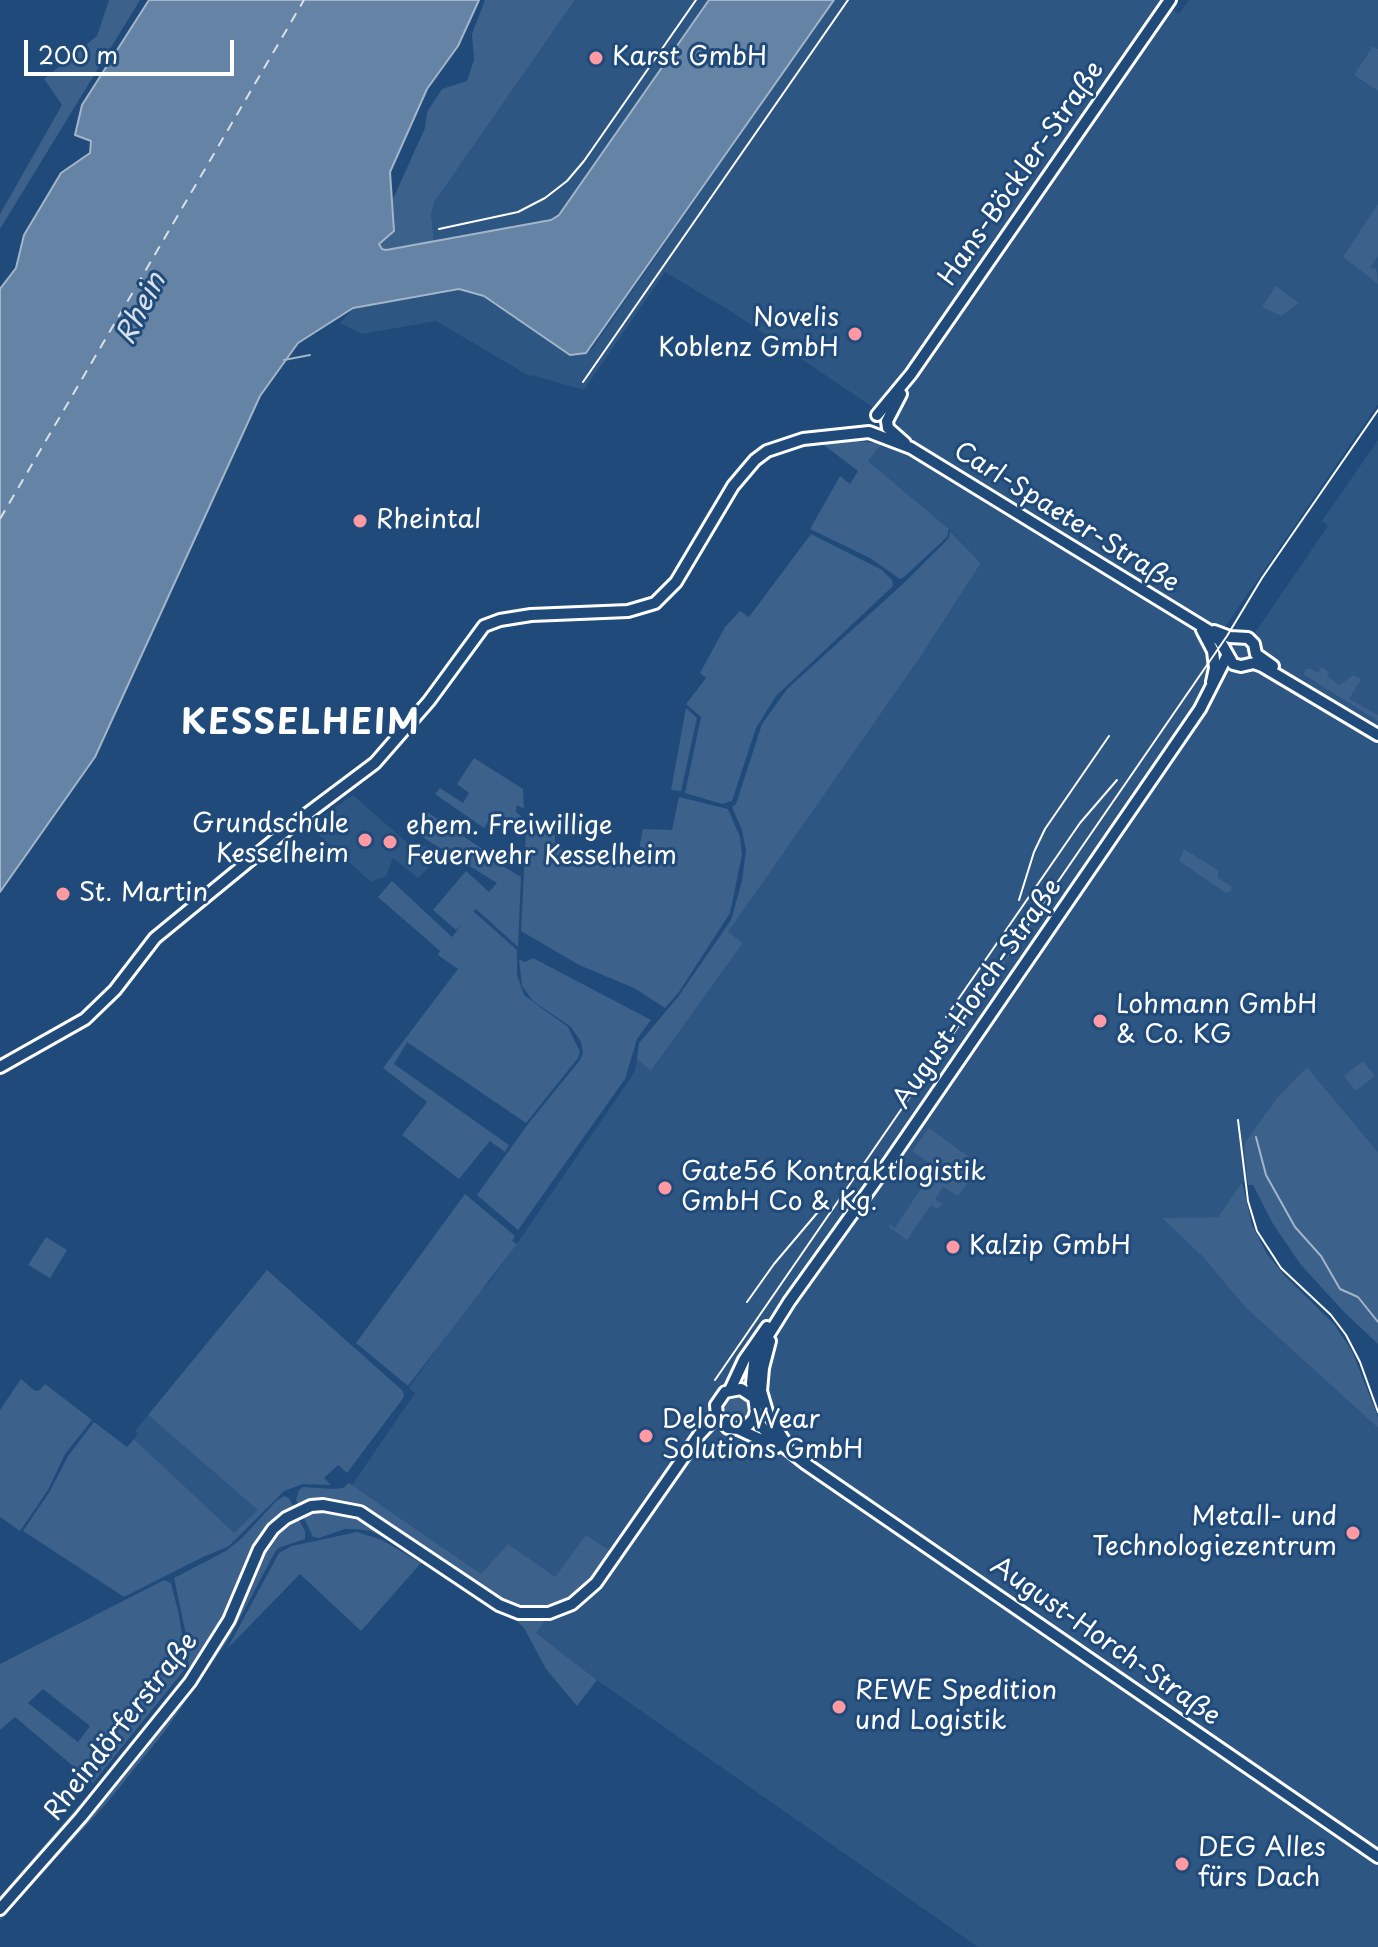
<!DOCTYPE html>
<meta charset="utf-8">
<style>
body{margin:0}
#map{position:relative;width:1378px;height:1947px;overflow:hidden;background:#1f4a7a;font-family:"Playpen Sans",sans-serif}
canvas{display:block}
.scale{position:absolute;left:24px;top:40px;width:210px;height:36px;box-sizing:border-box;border:4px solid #fff;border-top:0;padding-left:10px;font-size:24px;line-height:28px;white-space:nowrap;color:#fff;-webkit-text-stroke:6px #1f4a7a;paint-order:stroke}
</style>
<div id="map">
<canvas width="1378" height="1947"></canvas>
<div class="scale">200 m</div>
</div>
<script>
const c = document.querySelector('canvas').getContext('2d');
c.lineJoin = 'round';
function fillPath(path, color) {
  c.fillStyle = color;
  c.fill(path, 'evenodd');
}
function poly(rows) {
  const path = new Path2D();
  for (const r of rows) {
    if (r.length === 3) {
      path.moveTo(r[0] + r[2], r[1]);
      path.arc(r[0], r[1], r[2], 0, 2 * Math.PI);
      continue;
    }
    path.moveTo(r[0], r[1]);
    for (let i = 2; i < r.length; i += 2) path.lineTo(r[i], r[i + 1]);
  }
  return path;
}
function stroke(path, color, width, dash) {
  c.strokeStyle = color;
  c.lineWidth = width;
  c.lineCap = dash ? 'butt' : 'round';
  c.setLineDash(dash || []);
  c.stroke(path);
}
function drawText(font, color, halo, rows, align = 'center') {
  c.font = font + ' "Playpen Sans",sans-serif';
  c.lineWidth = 6;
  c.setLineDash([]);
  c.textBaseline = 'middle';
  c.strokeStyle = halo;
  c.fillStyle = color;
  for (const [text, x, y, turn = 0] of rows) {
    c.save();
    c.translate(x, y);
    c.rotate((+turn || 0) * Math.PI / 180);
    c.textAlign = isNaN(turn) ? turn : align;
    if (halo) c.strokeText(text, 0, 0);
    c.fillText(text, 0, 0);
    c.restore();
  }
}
fillPath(poly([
 [575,0,709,0,559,215,551,220,434,241,431,214,435,201],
 [834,0,1160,0,1179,14,1189,0,1378,0,1378,49,1374,46,1354,75,1378,91,1378,404,1225,627,1250,640,1328,526,1322,521,1378,440,1378,1152,1307,1067,1244,1144,1248,1181,1242,1182,1218,1217,1163,1218,1203,1257,1246,1308,1378,1428,1378,1947,978,1947,597,1680,536,1633,547,1618,569,1611,584,1602,595,1590,556,1577,482,1575,352,1485,415,1393,409,1388,416,1378,473,1298,488,1284,523,1235,634,1073,637,1059,652,1070,742,944,727,932,921,656,981,563,949,529,868,461,899,425,732,312,665,272,584,390,532,375,531,377,436,321,362,334,340,323,353,308,463,290,484,296,570,355,592,349],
 [353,795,412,847,418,842,441,856,418,878,393,858,386,876,371,882,307,824,313,819,316,821],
 [148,1415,259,1510,234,1534,134,1439,138,1434,135,1431]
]), '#2e5683');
fillPath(poly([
 [109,0,140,0,0,229,0,214,62,105,44,79,97,36],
 [485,0,575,0,435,201,431,214,434,241,383,250,379,245,381,241,394,231,393,199,425,128,427,112,442,89,467,81,474,60,472,34],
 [1373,46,1378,49,1378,91,1354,75],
 [1378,204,1378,256,1370,268,1376,268,1378,284,1343,257],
 [1276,286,1299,303,1281,316,1262,307],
 [830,437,882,444,868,461,949,529,947,537,904,577,900,579,870,558,810,529,840,476,850,484,858,471,816,439],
 [950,531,981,563,921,656,728,932,743,943,651,1071,637,1059,639,1043,678,997,731,920,742,881,746,850,742,830,732,807,736,804,762,724,787,689,905,582,949,538],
 [811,534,882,570,892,580,893,586,776,696,756,728,732,801,722,804,685,793,701,717,686,704,706,678,700,673,725,627,740,611,749,617],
 [1322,667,1329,672,1327,676,1339,685,1354,675,1361,679,1349,699,1378,715,1378,721,1303,674,1306,669,1310,669,1318,673],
 [686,708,697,718,681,791,671,790],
 [474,758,523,789,524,809,517,805,516,812,523,818,523,828,495,811,484,828,435,794,440,788,463,803,469,793,457,784],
 [679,797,728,809,740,837,742,855,730,913,679,992,665,1008,634,988,579,965,521,931,526,831,555,835,555,848,637,859,643,829,672,830],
 [427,812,487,852,485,855,521,877,518,947,476,909,473,911,517,950,517,975,524,995,568,1027,580,1052,578,1058,526,1123,407,1042,394,1064,509,1145,505,1152,490,1141,459,1179,402,1135,427,1102,383,1068,458,969,438,955,440,951,378,897,392,881,452,937,462,924,456,930,433,910,466,871,489,892,497,883,422,837,428,824,422,819],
 [1184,849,1218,870,1218,878,1232,887,1231,891,1226,893,1179,861],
 [533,958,651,1020,637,1039,625,1079,518,1230,477,1195,528,1124,580,1060,583,1053,581,1042,571,1027,533,1001,522,986,519,959,525,962],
 [1363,1061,1375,1076,1356,1091,1344,1076],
 [1307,1067,1378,1152,1378,1344,1345,1313,1301,1265,1273,1224,1253,1185,1248,1185,1244,1144,1277,1098],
 [929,1128,980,1165,958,1196,943,1187,935,1199,942,1204,938,1209,931,1205,907,1240,889,1227,890,1225,895,1228,935,1167,912,1151],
 [1242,1182,1252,1225,1267,1254,1285,1276,1334,1324,1352,1351,1378,1417,1378,1428,1246,1308,1203,1257,1162,1218,1218,1217],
 [465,1194,515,1236,512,1241,517,1244,408,1386,356,1343],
 [46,1237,67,1250,50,1278,28,1265],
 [267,1270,403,1391,404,1397,347,1473,338,1465,324,1478,331,1485,303,1484,284,1491,229,1546,201,1558,124,1597,23,1531,50,1491,68,1456,94,1422,127,1447,134,1439,234,1533,258,1510,148,1415],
 [21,1379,35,1391,40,1390,45,1384,92,1420,65,1454,48,1490,20,1531,0,1517,0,1410],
 [736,1409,15],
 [349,1483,481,1574,508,1544,555,1577,586,1535,613,1553,599,1573,575,1598,555,1608,522,1609,473,1583,376,1515,346,1502,309,1502,308,1500,298,1504,296,1500,299,1490,303,1487,333,1489,343,1488],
 [284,1496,289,1498,293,1506,284,1511,256,1544,216,1633,180,1687,109,1778,0,1903,0,1896,88,1795,189,1669,185,1630,174,1578,226,1551,242,1538,276,1501],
 [330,1509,355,1515,406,1547,370,1531,355,1529,345,1529,319,1538,313,1537,303,1516],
 [298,1518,305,1531,305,1539,278,1548,274,1554,230,1637,165,1731,106,1804,0,1920,0,1914,184,1696,223,1639,265,1546,287,1522,289,1524],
 [357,1532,382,1540,421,1563,361,1631,300,1574,227,1649,279,1553,292,1546],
 [164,1580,171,1583,178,1611,187,1661,185,1669,93,1783,15,1717,0,1730,0,1664],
 [43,1689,90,1726,78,1742,28,1703],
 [500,1611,521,1618,547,1618,536,1633,597,1680,577,1706,546,1669,524,1628,518,1622]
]), '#3c618b');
const water = poly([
 [149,0,479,0,458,46,427,89,390,172,394,231,379,244,382,249,386,250,551,220,559,215,709,0,834,0,586,353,570,355,484,296,459,289,353,308,298,343,260,396,95,757,0,892,0,289,16,268,24,235,61,173,90,153,91,141,75,135,82,105,149,0]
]);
fillPath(water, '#6583a4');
stroke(water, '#a3b5c8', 2);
stroke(poly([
 [284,360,310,355],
 [1256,1137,1266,1175,1295,1227,1321,1256,1340,1289,1358,1297,1378,1322]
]), '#a3b5c8', 2);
stroke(poly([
 [0,519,304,0]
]), '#d8e0e8', 2, [10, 8]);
const secondary = poly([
 [877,415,911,374,1170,0],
 [887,421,901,394],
 [887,421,888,428,905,443],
 [869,432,911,448,1208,630,1220,641,1233,664,1241,666,1254,663,1262,666,1378,735],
 [1202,630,1213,651,1215,668,1212,682],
 [1214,631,1230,637,1248,638,1254,644,1256,654,1273,666],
 [0,1067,85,1019,115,990,155,938,299,820,375,763,429,701,484,626,500,620,531,615,628,611,655,603,676,582,733,486,755,460,767,451,803,439,869,432],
 [770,1341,763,1368,761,1391,768,1415,785,1442],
 [730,1390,744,1360,767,1327],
 [753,1397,741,1389,725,1392,716,1405,717,1416,728,1428,738,1429,777,1447],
 [754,1418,767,1433,806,1464,1378,1857],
 [738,1429,748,1425,754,1418,756,1411,752,1383,754,1363,759,1350,789,1302,890,1161,1200,709,1227,656],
 [0,1909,81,1817,190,1682,229,1620,259,1549,273,1529,286,1518,311,1506,323,1505,360,1512,499,1605,519,1613,549,1613,572,1604,596,1583,699,1435,717,1416]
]);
stroke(secondary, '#fff', 16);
stroke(secondary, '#1f4a7a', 10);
stroke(poly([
 [439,229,518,212,545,198,567,181,584,161,696,0],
 [583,382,848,0],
 [1019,900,1034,852,1045,829,1109,736],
 [946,1017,1080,823,1117,780],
 [1238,1120,1248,1201,1257,1231,1281,1268,1331,1315,1346,1335,1360,1362,1378,1412],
 [747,1302,774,1264,823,1206],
 [715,1380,1227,636,1262,578,1378,410]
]), '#fff', 2);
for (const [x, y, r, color] of [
 [596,58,8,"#ff9aa2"],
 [855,334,8,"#ff9aa2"],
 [360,521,8,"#ff9aa2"],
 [365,840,8,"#ff9aa2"],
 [390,842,8,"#ff9aa2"],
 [63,894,8,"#ff9aa2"],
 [1100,1021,8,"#ff9aa2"],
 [665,1188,8,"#ff9aa2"],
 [953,1247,8,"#ff9aa2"],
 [646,1436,8,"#ff9aa2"],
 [1353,1533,8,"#ff9aa2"],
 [839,1707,8,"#ff9aa2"],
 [1182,1864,8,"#ff9aa2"]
]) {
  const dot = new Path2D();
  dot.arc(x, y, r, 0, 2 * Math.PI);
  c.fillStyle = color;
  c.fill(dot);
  stroke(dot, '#1f4a7a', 3);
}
drawText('26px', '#fff', '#1f4a7a', [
 ["Karst GmbH",612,58],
 ["Novelis",839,319,"right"],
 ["Koblenz GmbH",839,349,"right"],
 ["Rheintal",376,521],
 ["Grundschule",349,825,"right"],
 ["Kesselheim",349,855,"right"],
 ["ehem. Freiwillige",406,827],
 ["Feuerwehr Kesselheim",406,857],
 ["St. Martin",79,894],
 ["Lohmann GmbH",1116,1006],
 ["& Co. KG",1116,1036],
 ["Gate56 Kontraktlogistik",681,1173],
 ["GmbH Co & Kg.",681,1203],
 ["Kalzip GmbH",969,1247],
 ["Deloro Wear",662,1421],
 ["Solutions GmbH",662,1451],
 ["Metall- und",1337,1518,"right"],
 ["Technologiezentrum",1337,1548,"right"],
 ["REWE Spedition",855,1692],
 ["und Logistik",855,1722],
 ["DEG Alles",1198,1849],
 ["fürs Dach",1198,1879]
], 'left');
drawText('26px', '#fff', '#1f4a7a', [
 ["Hans-Böckler-Straße",1022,174,-55],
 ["Carl-Spaeter-Straße",1066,518,32],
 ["August-Horch-Straße",978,994,-55],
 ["August-Horch-Straße",1105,1642,35],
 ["Rheindörferstraße",122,1727,-52]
]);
drawText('italic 28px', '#d8e0e8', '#1f4a7a', [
 ["Rhein",142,309,-63]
]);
c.letterSpacing = '2px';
drawText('bold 34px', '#fff', '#1f4a7a', [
 ["KESSELHEIM",301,725]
]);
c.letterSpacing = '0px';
</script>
